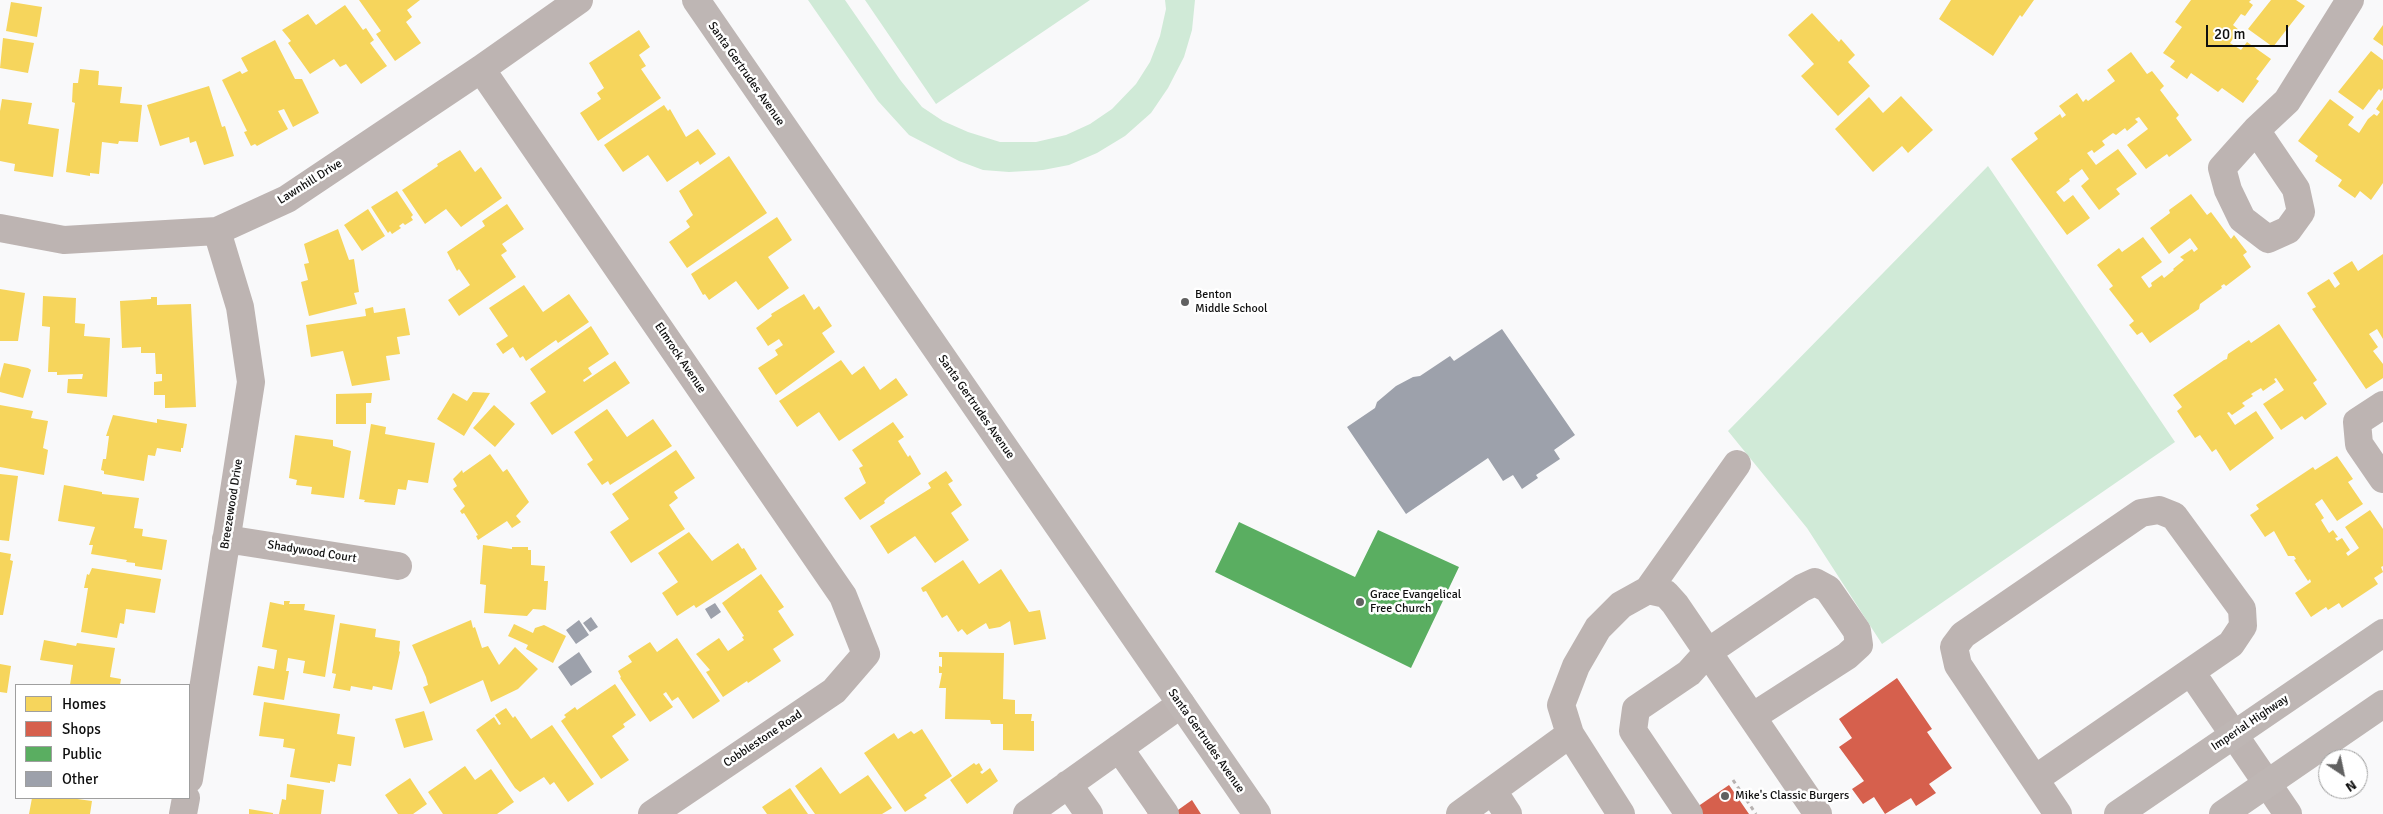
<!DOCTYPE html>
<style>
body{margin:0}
#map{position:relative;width:2383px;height:814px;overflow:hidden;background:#f9f9fa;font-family:Signika,sans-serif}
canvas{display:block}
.legend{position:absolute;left:15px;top:684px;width:175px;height:115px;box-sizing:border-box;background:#fff;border:1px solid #9f9f9f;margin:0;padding:6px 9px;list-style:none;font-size:15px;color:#0f0f0f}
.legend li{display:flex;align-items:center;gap:10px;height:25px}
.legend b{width:25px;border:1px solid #9f9f9f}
.north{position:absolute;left:2318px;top:749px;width:50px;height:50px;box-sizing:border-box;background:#fff;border:1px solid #9f9f9f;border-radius:50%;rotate:146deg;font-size:14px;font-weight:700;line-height:20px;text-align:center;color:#0f0f0f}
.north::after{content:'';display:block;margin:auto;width:18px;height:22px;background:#616161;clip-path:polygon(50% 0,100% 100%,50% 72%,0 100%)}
.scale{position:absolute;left:2206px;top:25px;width:82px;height:22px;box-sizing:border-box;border:2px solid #0f0f0f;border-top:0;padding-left:6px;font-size:15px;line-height:18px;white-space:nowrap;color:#0f0f0f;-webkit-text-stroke:4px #fff;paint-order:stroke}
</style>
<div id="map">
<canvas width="2383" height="814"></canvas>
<ul class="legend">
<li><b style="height:14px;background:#f6d55c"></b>Homes</li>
<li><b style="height:14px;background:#d6604d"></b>Shops</li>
<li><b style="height:14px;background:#5aae61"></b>Public</li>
<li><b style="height:14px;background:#9da1ab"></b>Other</li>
</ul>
<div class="north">N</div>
<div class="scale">20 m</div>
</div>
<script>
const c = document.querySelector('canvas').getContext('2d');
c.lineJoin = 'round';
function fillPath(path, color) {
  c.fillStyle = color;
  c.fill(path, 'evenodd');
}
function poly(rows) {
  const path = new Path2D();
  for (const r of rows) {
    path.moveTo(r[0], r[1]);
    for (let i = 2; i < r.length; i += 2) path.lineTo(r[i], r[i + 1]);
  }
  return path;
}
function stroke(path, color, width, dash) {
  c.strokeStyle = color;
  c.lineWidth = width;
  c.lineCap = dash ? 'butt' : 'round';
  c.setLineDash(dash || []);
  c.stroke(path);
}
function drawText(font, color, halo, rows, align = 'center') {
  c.font = font + ' Signika,sans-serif';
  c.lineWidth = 5;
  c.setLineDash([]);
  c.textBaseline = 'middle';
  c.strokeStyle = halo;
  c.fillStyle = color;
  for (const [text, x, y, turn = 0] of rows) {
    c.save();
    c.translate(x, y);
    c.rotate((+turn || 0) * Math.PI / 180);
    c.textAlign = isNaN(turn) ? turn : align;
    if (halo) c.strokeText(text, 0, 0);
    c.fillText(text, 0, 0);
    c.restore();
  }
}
fillPath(poly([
 [808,0,845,0,901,81,922,107,943,121,968,132,1000,142,1036,142,1066,135,1090,124,1112,109,1136,84,1150,62,1160,36,1166,9,1165,0,1195,0,1192,30,1184,57,1168,88,1151,113,1125,136,1097,153,1069,165,1043,170,1009,172,983,170,959,161,909,135,878,101],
 [865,0,1090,0,936,104],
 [1988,166,2175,442,1882,644,1807,528,1728,431]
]), '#d0ead7');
fillPath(poly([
 [359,0,420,0,407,10,412,17,406,22,421,43,395,61,376,34,381,31],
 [1951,0,2034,0,2022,17,2020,15,1993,56,1939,19],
 [2191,0,2251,0,2249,2,2253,5,2245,16,2241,14,2233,25,2239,30,2230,43,2241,50,2247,42,2271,59,2256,79,2259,81,2243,103,2222,88,2218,92,2191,73,2187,79,2170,67,2175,61,2163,53,2182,27,2175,22],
 [2271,0,2296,0,2305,6,2273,47,2248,29],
 [11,2,42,7,37,37,6,31],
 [345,5,363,30,366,28,374,40,370,43,387,66,361,84,346,64,340,67,334,59,310,74,288,43,291,41,282,30,308,14,316,25],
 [1812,13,1839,42,1841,39,1855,55,1848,62,1870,86,1838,116,1801,76,1814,64,1788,35],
 [2383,25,2383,46,2373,39],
 [639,30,650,47,639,55,646,66,641,69,661,98,598,141,580,113,601,99,597,93,604,88,589,63],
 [3,38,34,43,28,73,0,68],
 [275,40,295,79,302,79,319,113,293,127,284,109,278,111,288,129,257,146,255,144,251,146,244,132,247,131,222,80,240,71,242,74,248,71,241,58],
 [2371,51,2383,60,2383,88,2381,91,2379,89,2363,110,2338,92],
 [2131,52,2147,74,2152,71,2164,86,2160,90,2179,115,2176,118,2192,140,2169,157,2167,154,2146,169,2127,145,2148,129,2139,117,2135,119,2138,122,2127,131,2125,128,2116,135,2113,133,2102,141,2105,145,2094,153,2092,150,2087,153,2096,165,2118,149,2137,174,2116,189,2120,194,2099,210,2081,186,2089,179,2082,169,2069,179,2070,181,2056,192,2064,202,2073,195,2090,218,2067,235,2011,159,2038,139,2034,133,2060,114,2062,118,2066,115,2059,106,2077,93,2083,102,2086,99,2088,101,2115,81,2107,70],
 [80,69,99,71,98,85,122,87,120,103,142,105,138,142,119,141,118,144,102,142,99,174,90,173,90,176,66,172,75,103,72,102,73,83,78,83],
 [209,86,222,127,225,126,234,156,204,165,196,141,190,143,189,137,160,146,147,105],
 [1901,96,1933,130,1908,153,1902,146,1873,172,1835,129,1869,97,1883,113],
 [2,99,32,103,28,124,59,129,53,177,14,171,15,164,0,161,0,111],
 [2330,99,2354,117,2348,125,2359,133,2368,119,2374,114,2377,116,2380,112,2376,109,2383,99,2383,183,2371,200,2360,191,2355,198,2338,186,2342,180,2315,161,2318,156,2298,141],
 [664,105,668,111,670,109,686,137,698,129,716,154,700,165,698,161,667,182,648,155,623,172,604,145],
 [460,150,475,172,481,167,502,198,461,227,446,209,425,224,402,190,438,166,437,164],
 [729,156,767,213,687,268,669,242,690,227,686,221,693,215,679,191],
 [397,191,413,215,411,217,413,220,405,225,403,223,399,226,401,228,392,234,390,231,388,233,371,207],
 [2191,194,2207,215,2211,212,2231,239,2234,235,2247,252,2243,255,2251,267,2226,286,2224,284,2221,286,2222,288,2200,304,2199,309,2150,343,2142,332,2137,335,2129,325,2134,321,2109,289,2113,286,2097,265,2119,248,2122,252,2143,237,2162,262,2141,277,2149,288,2152,286,2151,283,2162,275,2164,278,2174,270,2173,269,2184,260,2180,257,2192,249,2194,252,2198,249,2190,238,2169,254,2150,228,2170,213,2169,210],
 [507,204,524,229,502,244,507,251,501,255,516,277,459,316,448,300,470,285,459,269,457,271,447,252,485,226,482,221],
 [368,209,385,236,362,251,344,225],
 [777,217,792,240,768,257,789,288,758,310,736,281,709,300,705,294,703,295,691,274],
 [338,229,349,260,354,259,359,292,354,293,357,304,309,316,301,282,308,280,304,264,309,263,304,244],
 [2383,254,2383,339,2377,329,2369,334,2378,347,2373,351,2383,364,2383,378,2366,389,2312,309,2316,307,2307,293,2329,279,2335,288,2340,284,2333,273,2352,261,2358,271],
 [524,285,543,312,569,294,589,322,558,343,556,340,526,361,523,356,520,358,513,347,503,354,496,344,508,336,489,308],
 [0,289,25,293,18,341,0,341],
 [804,294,814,310,819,306,832,326,822,333,835,352,776,395,758,368,778,355,775,350,783,345,779,339,768,346,756,328,772,316,771,314],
 [43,296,76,298,75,323,85,324,84,336,110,338,107,397,67,393,68,379,82,379,83,374,57,375,57,372,48,372,50,327,42,326],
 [151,297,157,297,157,305,191,304,196,407,165,408,165,395,154,395,154,382,162,381,162,374,156,374,155,353,141,353,141,347,122,348,120,301,151,299],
 [373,307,374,313,405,308,410,335,397,337,400,354,386,356,390,380,352,386,343,351,311,357,306,325,366,316,365,309],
 [2279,324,2317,380,2313,383,2327,404,2305,420,2302,416,2281,430,2263,404,2284,390,2276,378,2274,379,2276,382,2263,391,2261,388,2251,394,2253,396,2242,403,2245,406,2232,415,2229,412,2227,413,2235,425,2256,411,2274,438,2230,471,2216,449,2212,452,2200,435,2195,438,2177,411,2182,407,2173,395,2224,360,2227,359,2228,354,2249,340,2251,343],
 [591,326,609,354,588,368,592,374,583,380,584,382,615,361,630,383,552,435,530,403,546,392,530,369],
 [841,360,852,375,864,366,880,390,896,378,908,395,839,441,819,412,797,427,779,401],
 [4,363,28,368,31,370,23,398,0,392,0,378],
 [473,392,490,393,464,436,437,419,453,393,467,401],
 [372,393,371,403,366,403,366,424,336,424,336,394],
 [0,405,33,411,31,418,48,421,43,448,48,450,44,475,0,467],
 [494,405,515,424,495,447,473,428],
 [607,409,627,437,653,419,672,446,610,485,608,481,602,485,587,464,593,460,574,432],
 [113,415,157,423,157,419,187,424,183,448,181,448,181,452,157,448,155,456,148,455,144,481,104,474,104,471,101,470,103,459,106,459,109,436,106,436],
 [893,422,904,437,898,441,908,457,910,455,921,474,887,498,884,501,885,503,860,520,844,498,866,483,859,468,863,466,852,450],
 [371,424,386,427,385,434,435,443,428,483,408,480,406,490,398,489,395,505,364,502,365,500,359,499],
 [295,435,333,440,333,446,351,451,344,498,311,494,312,487,296,485,297,480,289,478],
 [676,450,695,478,674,492,678,498,669,505,685,529,631,563,610,532,629,519,612,494],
 [490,454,503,472,507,469,529,502,516,516,521,522,512,528,507,521,478,540,476,536,478,535,464,513,462,514,460,511,465,506,453,489,457,486,453,479,462,470,463,473],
 [2337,456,2353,479,2348,482,2363,504,2337,521,2322,499,2315,504,2324,518,2321,520,2329,533,2333,530,2338,537,2335,538,2337,541,2342,538,2350,550,2346,553,2348,556,2359,548,2345,527,2370,510,2383,529,2383,566,2381,567,2383,572,2374,578,2378,584,2342,608,2339,603,2328,610,2326,607,2311,617,2295,593,2311,582,2310,579,2308,581,2294,560,2296,559,2294,556,2288,556,2274,531,2265,537,2250,515,2259,509,2256,505,2313,467,2315,470],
 [946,471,953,481,948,484,962,505,951,513,969,540,935,563,915,536,888,554,870,526,931,488,928,483],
 [0,474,18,476,9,541,0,540],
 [64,485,102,492,102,494,139,498,134,528,143,529,142,536,167,540,162,570,135,566,135,563,126,562,127,560,91,554,93,545,89,545,95,527,58,521],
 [689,532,712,561,738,543,742,549,744,548,757,569,696,608,694,605,677,616,662,593,678,582,658,553],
 [483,545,512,549,512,547,528,547,528,550,531,550,531,565,545,566,544,581,548,581,546,610,533,609,527,616,484,613,486,585,480,584],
 [0,552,11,554,10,560,13,561,3,615,0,615],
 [963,560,979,584,1001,569,1029,612,1040,610,1046,639,1014,645,1010,621,1000,627,989,629,986,623,967,635,962,629,958,632,947,615,942,618,926,591,923,592,921,588],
 [92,568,161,579,155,613,126,609,124,624,120,623,117,638,81,632,88,588,84,588,87,574,89,575],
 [761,574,784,607,778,611,794,635,773,649,781,661,748,683,747,681,723,697,706,672,710,670,696,654,719,638,728,651,744,640,742,637,744,636,722,603],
 [284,601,290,601,289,604,305,604,304,610,335,615,325,677,303,673,305,661,288,658,286,671,289,671,284,700,253,695,258,666,274,669,277,650,262,647,270,602,284,605],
 [471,620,473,628,475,627,482,648,488,646,499,665,515,647,538,669,518,689,491,702,483,680,430,704,423,687,428,685,426,677,412,645],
 [340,623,376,629,375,637,400,641,399,651,400,652,392,690,373,686,372,690,351,686,350,691,333,688,336,674,332,673],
 [514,624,533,633,535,628,544,625,566,636,553,663,526,649,528,645,508,636],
 [677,638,720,701,693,719,678,697,672,701,666,692,663,694,673,707,650,722,620,678,621,677,618,671,632,662,628,656,650,642,657,652],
 [44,640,76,646,77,643,115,648,110,677,121,679,120,685,70,685,73,665,40,660],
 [939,652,1004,653,1003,699,1015,700,1015,714,1032,714,1031,721,1034,721,1034,751,1003,750,1003,724,991,724,990,720,945,719,946,688,939,688,942,673,939,673,939,666,942,667,942,657,939,657],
 [0,664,11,666,7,693,0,692],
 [615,684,636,715,623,724,625,727,612,736,629,760,601,779,561,721,566,717,564,715,575,707,577,710],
 [264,702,340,714,337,734,355,737,351,766,338,764,335,782,330,781,330,783,290,777,295,749,283,747,284,739,259,736],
 [506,708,513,718,515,716,531,739,552,725,594,784,568,802,554,782,550,785,544,777,520,792,515,788,476,730,494,717,499,725,501,724,495,715],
 [424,711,433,740,404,748,395,719],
 [922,729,952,776,924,795,927,798,905,812,864,753,894,733,898,739,911,731,914,734],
 [974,763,976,765,979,763,983,770,980,772,982,774,990,768,998,781,967,804,950,780],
 [465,766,475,780,491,769,514,802,497,814,443,814,428,792],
 [821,767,840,794,868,775,892,808,882,814,815,814,795,786],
 [410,778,427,804,413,814,398,814,385,795],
 [287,784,324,790,321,814,279,814,282,799,286,800],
 [790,788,808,814,767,814,762,807],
 [32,798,70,798,92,801,90,814,29,814],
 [249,809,273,813,273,814,249,814]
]), '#f6d55c');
fillPath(poly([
 [1897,678,1932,729,1927,732,1952,768,1929,784,1936,793,1916,806,1911,798,1885,814,1874,797,1863,804,1852,789,1864,781,1839,747,1852,738,1839,719],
 [1729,785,1749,814,1701,814,1697,807],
 [1167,794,1178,810,1192,800,1201,814,1148,814,1145,809]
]), '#d6604d');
fillPath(poly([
 [1239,522,1355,577,1378,530,1459,567,1411,668,1215,572]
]), '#5aae61');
fillPath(poly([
 [1502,329,1575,435,1554,450,1560,459,1536,475,1538,478,1522,489,1513,475,1503,481,1488,458,1406,514,1347,427,1375,408,1377,402,1396,386,1413,377,1420,376,1450,356,1454,361],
 [715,603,721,612,711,619,705,609],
 [591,617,598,627,590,632,583,623],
 [579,620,589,635,576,644,566,630],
 [579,652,592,672,571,686,558,667]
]), '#9da1ab');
stroke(poly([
 [1733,780,1756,814]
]), '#b7b2b1', 3, [4, 4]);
stroke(poly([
 [481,69,843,596,866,654,834,691,652,814],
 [2256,130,2296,189,2301,212,2288,230,2268,239,2242,219,2228,190,2222,168,2256,130,2287,101,2350,0],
 [0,228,64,240,217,231,287,199,481,69,579,0],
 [2383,405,2357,422,2359,444,2383,479],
 [226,539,398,566],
 [1648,590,1737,464],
 [2191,672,2288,814],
 [1119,748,1165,814],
 [189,779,251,382,240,307,217,231],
 [2035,779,2231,644,2243,626,2242,609,2174,516,2159,510,2141,513,1963,635,1954,647,1958,665,2058,814],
 [1068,784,1089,814],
 [1493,791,1508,814],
 [183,814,186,798],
 [1027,814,1181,704],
 [1460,814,1570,734],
 [1621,814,1570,734,1561,705,1576,666,1598,628,1621,605,1648,590,1666,594,1675,604,1818,814],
 [1689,814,1633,731,1636,709,1689,673,1708,652,1802,588,1815,582,1828,589,1857,631,1859,645,1847,656,1752,717]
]), '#bdb4b2', 28);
stroke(poly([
 [696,0,1257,814],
 [2118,814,2383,633],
 [2223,814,2383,704]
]), '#beb6b4', 28);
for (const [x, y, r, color] of [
 [1185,302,5,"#616161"],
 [1360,602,5,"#616161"],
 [1725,796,5,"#616161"]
]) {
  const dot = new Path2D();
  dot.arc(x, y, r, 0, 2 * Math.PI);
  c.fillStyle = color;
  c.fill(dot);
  stroke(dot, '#fff', 2);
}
drawText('12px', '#0f0f0f', '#fff', [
 ["Santa Gertrudes Avenue",746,74,55],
 ["Lawnhill Drive",310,182,-32],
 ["Elmrock Avenue",680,358,56],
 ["Santa Gertrudes Avenue",976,407,55],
 ["Breezewood Drive",232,504,-81],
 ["Shadywood Court",312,552,9],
 ["Imperial Highway",2250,723,-34],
 ["Cobblestone Road",763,739,-34],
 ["Santa Gertrudes Avenue",1206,741,55]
]);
drawText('12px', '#0f0f0f', '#fff', [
 ["Benton",1195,295],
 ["Middle School",1195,309],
 ["Grace Evangelical",1370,595],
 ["Free Church",1370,609],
 ["Mike's Classic Burgers",1735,796]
], 'left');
</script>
